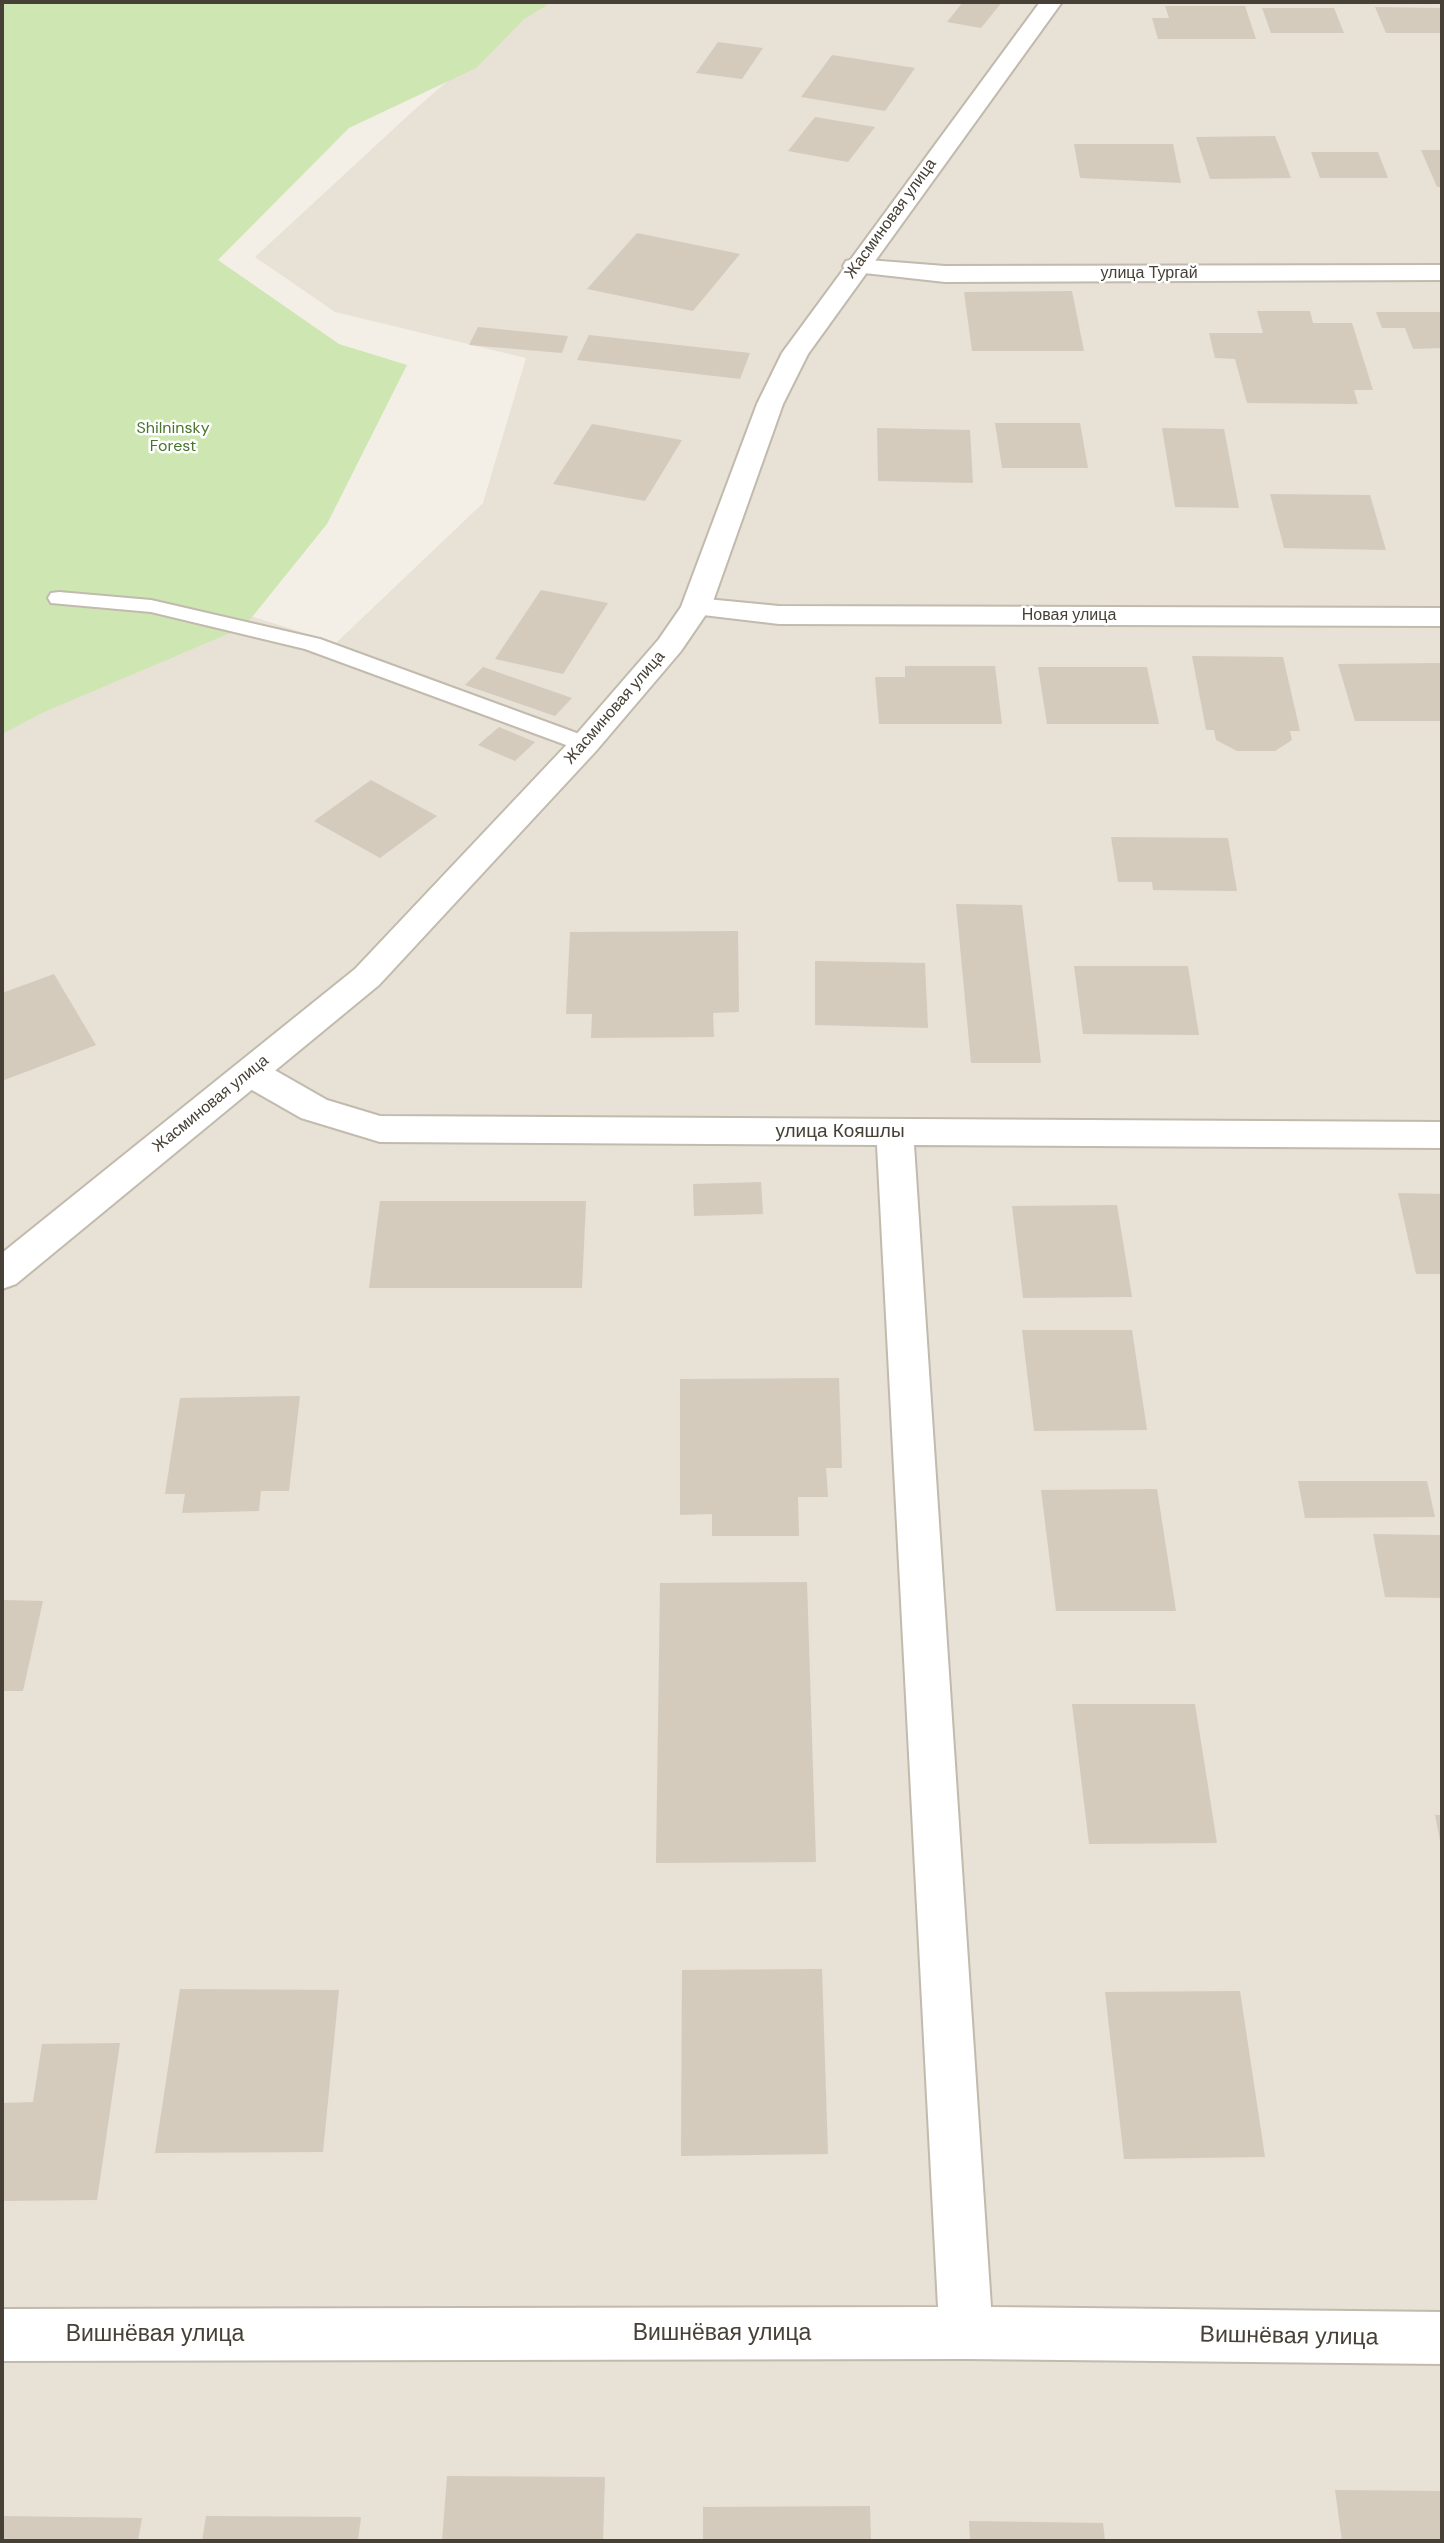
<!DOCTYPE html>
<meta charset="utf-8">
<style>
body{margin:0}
#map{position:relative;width:1444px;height:2543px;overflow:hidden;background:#f3efe7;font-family:"DM Sans",sans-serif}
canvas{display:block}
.frame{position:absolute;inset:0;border:4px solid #464036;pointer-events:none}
</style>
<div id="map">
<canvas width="1444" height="2543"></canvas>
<div class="frame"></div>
</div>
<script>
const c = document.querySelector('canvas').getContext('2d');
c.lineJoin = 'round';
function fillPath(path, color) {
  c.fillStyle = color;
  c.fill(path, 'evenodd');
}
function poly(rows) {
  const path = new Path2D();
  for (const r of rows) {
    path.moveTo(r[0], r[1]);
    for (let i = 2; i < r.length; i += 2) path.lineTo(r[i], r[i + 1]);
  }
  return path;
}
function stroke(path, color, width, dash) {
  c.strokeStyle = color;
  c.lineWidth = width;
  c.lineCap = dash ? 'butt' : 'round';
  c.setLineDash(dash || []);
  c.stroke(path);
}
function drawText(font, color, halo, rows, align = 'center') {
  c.font = font + ' "DM Sans",sans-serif';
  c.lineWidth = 5;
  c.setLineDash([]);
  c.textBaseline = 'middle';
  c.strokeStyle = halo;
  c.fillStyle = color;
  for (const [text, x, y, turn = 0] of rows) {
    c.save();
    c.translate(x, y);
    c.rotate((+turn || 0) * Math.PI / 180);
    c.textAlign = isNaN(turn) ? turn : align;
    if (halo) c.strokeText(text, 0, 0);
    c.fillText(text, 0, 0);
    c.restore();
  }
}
fillPath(poly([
 [539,2,1442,2,1442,2541,2,2541,2,538,336,643,483,503,526,358,335,312,255,257,413,111]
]), '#e7e1d6');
fillPath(poly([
 [2,2,552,2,524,19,476,68,349,128,218,260,339,344,407,365,327,524,244,627,44,712,2,734]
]), '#cee6b2');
fillPath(poly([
 [963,2,1002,2,981,28,947,22],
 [1165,6,1245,6,1256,39,1158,39,1152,18,1169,18],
 [1375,7,1442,8,1442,33,1386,33],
 [1262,8,1334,8,1344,33,1271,33],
 [718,42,763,48,742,79,696,73],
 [832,55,915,68,885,111,801,97],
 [815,117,875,127,848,162,788,151],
 [1275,136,1291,178,1210,179,1196,137],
 [1074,144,1173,144,1181,183,1080,178],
 [1421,150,1442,150,1442,187,1437,187],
 [1311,152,1378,152,1388,178,1320,178],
 [637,233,740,254,693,311,587,289],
 [1072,291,1084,351,972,351,964,292],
 [1257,311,1310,311,1313,323,1352,323,1373,390,1354,390,1358,404,1247,403,1235,359,1215,358,1209,333,1263,333],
 [1376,312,1442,312,1442,348,1413,349,1405,328,1382,328],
 [478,327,568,336,562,353,469,345],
 [589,335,750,353,740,379,577,360],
 [995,423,1080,423,1088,468,1002,468],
 [592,424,682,440,645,501,553,484],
 [877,428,970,430,973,483,878,481],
 [1162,428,1224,429,1239,508,1175,507],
 [1270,494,1370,495,1386,550,1284,548],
 [541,590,608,603,563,674,495,659],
 [1192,656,1283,657,1300,731,1290,731,1292,740,1275,751,1237,751,1216,740,1214,730,1206,730],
 [1442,663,1442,721,1355,721,1338,664],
 [905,666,995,666,1002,724,879,724,875,677,905,677],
 [483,667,572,698,555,716,465,685],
 [1038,667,1147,667,1159,724,1047,724],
 [499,727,535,742,515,761,478,745],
 [371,780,437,816,380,858,314,821],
 [1111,837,1228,838,1237,891,1153,890,1152,882,1118,882],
 [956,904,1022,905,1041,1063,971,1063],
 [738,931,739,1012,713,1013,714,1037,591,1038,592,1014,566,1014,570,932],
 [815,961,925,963,928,1028,815,1025],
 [1074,966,1188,966,1199,1035,1083,1034],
 [54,974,96,1045,2,1081,2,993],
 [761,1182,763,1214,694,1216,693,1184],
 [1398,1193,1442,1194,1442,1274,1416,1274],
 [380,1201,586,1201,582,1288,369,1288],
 [1117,1205,1132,1297,1023,1298,1012,1206],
 [1022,1330,1132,1330,1147,1430,1034,1431],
 [839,1378,842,1468,826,1468,828,1497,798,1497,799,1536,712,1536,712,1514,680,1515,680,1379],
 [300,1396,289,1491,261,1491,259,1511,182,1513,185,1494,165,1494,180,1398],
 [1298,1481,1427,1481,1435,1517,1305,1518],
 [1157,1489,1176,1611,1056,1611,1041,1490],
 [1373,1534,1442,1535,1442,1598,1385,1597],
 [807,1582,816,1862,656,1863,660,1583],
 [2,1600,43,1601,23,1691,2,1691],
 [1072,1704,1195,1704,1217,1843,1089,1844],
 [1435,1815,1442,1815,1442,1846,1441,1846],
 [822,1969,828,2154,681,2156,682,1970],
 [180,1989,339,1990,323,2152,155,2153],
 [1240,1991,1265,2157,1124,2159,1105,1992],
 [120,2043,97,2200,2,2201,2,2103,33,2102,42,2044],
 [447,2476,605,2477,603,2541,442,2541],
 [1335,2490,1442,2491,1442,2541,1342,2541],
 [870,2506,871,2541,703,2541,703,2507],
 [2,2516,142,2518,138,2541,2,2541],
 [206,2516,361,2517,358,2541,202,2541],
 [969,2521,1103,2523,1105,2541,970,2541]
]), '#d4cbbd');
const service = poly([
 [59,592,151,600,320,639,593,739,596,744,593,749,577,749,305,649,151,612,51,603,48,598,51,593,59,592]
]);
const minor = poly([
 [855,259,945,266,1442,265,1442,280,945,282,846,271,843,266,846,261,855,259],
 [696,598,779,606,1442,608,1442,626,779,624,686,613,681,607,686,601,696,598],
 [251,1060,264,1064,327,1100,380,1116,1442,1122,1442,1148,914,1145,991,2307,1442,2312,1442,2364,966,2359,2,2361,2,2309,938,2307,877,1145,380,1142,301,1118,238,1082,233,1073,238,1064,251,1060]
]);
const tertiary = poly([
 [1040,2,1062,2,808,354,783,404,711,607,681,651,596,751,379,985,16,1284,2,1289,2,1253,355,969,574,737,659,639,681,607,757,404,782,353,1040,2]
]);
stroke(service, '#c1baad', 4);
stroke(minor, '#c1baad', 4);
stroke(tertiary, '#c1baad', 4);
fillPath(service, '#fff');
fillPath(minor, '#fff');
fillPath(tertiary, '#fff');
drawText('16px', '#464036', '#fff', [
 ["Жасминовая улица",891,219,-54],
 ["улица Тургай",1149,274],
 ["Новая улица",1069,616],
 ["Жасминовая улица",615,708,-49],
 ["Жасминовая улица",211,1104,-39]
]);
drawText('16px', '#48752c', '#fff', [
 ["Shilninsky",173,429],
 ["Forest",173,447]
]);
drawText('19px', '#464036', '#fff', [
 ["улица Кояшлы",840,1132]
]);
drawText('23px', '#464036', '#fff', [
 ["Вишнёвая улица",722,2334],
 ["Вишнёвая улица",155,2335],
 ["Вишнёвая улица",1289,2337,1]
]);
</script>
